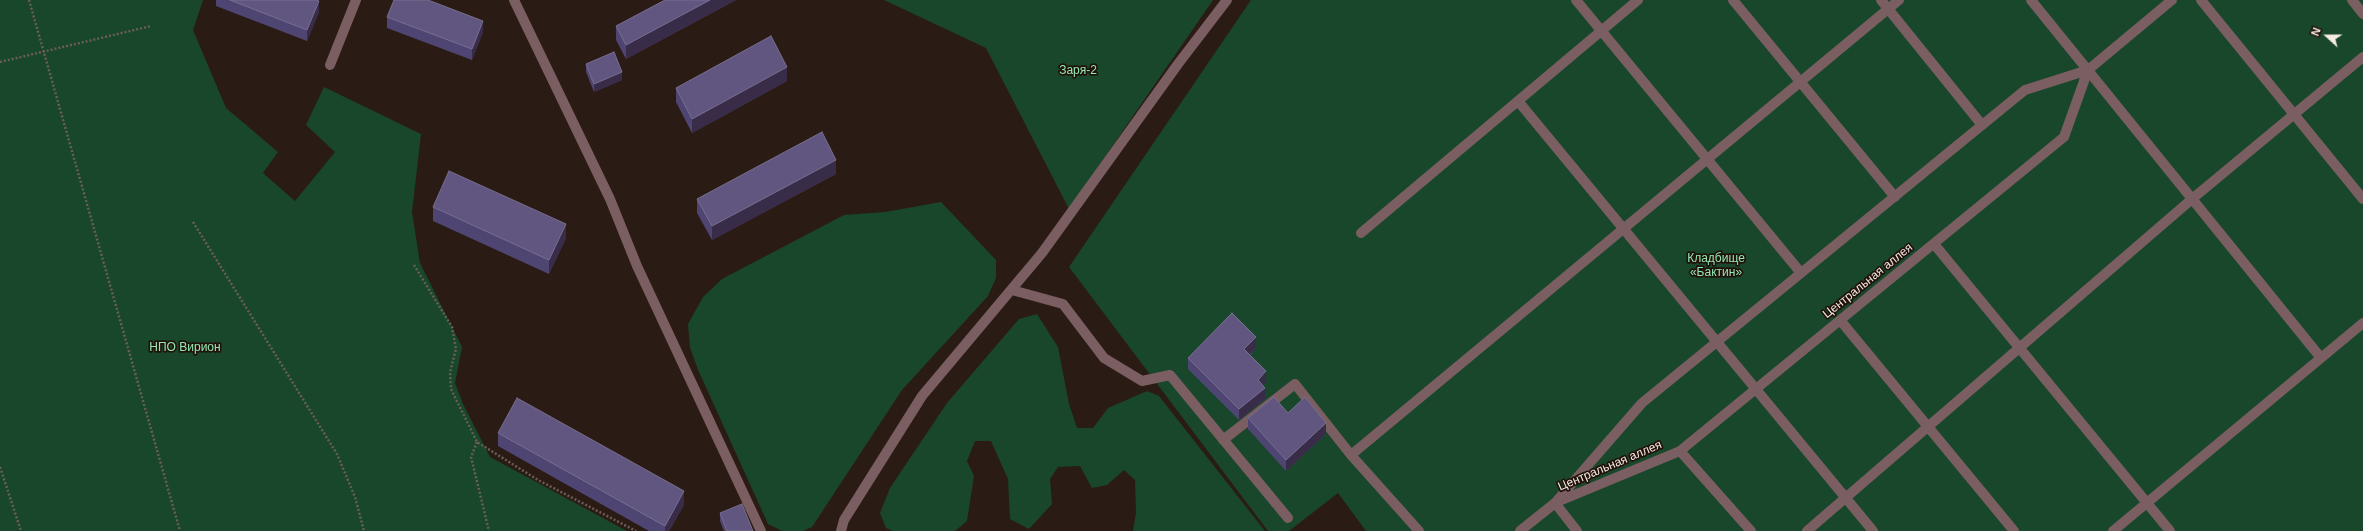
<!DOCTYPE html>
<meta charset="utf-8">
<style>
body{margin:0}
#map{position:relative;width:2363px;height:531px;overflow:hidden;background:#2b1b15;font-family:Helvetica,sans-serif}
canvas{display:block}
.north{position:absolute;left:2307px;top:16px;width:40px;height:40px;-webkit-text-stroke:3px #21120c;paint-order:stroke;rotate:291deg;font-size:11px;font-weight:700;line-height:16px;text-align:center;color:#f7ebe7}
.north::after{content:'';display:block;margin:auto;width:14px;height:18px;background:#f7ebe7;clip-path:polygon(50% 0,100% 100%,50% 72%,0 100%)}
</style>
<div id="map">
<canvas width="2363" height="531"></canvas>
<div class="north">N</div>
</div>
<script>
const c = document.querySelector('canvas').getContext('2d');
c.lineJoin = 'round';
function fillPath(path, color) {
  c.fillStyle = color;
  c.fill(path, 'evenodd');
}
function poly(rows) {
  const path = new Path2D();
  for (const r of rows) {
    path.moveTo(r[0], r[1]);
    for (let i = 2; i < r.length; i += 2) path.lineTo(r[i], r[i + 1]);
  }
  return path;
}
function stroke(path, color, width, dash) {
  c.strokeStyle = color;
  c.lineWidth = width;
  c.lineCap = dash ? 'butt' : 'round';
  c.setLineDash(dash || []);
  c.stroke(path);
}
function drawText(font, color, halo, rows, align = 'center') {
  c.font = font + ' Helvetica,sans-serif';
  c.lineWidth = 3.5;
  c.setLineDash([]);
  c.textBaseline = 'middle';
  c.strokeStyle = halo;
  c.fillStyle = color;
  for (const [text, x, y, turn = 0] of rows) {
    c.save();
    c.translate(x, y);
    c.rotate((+turn || 0) * Math.PI / 180);
    c.textAlign = isNaN(turn) ? turn : align;
    if (halo) c.strokeText(text, 0, 0);
    c.fillText(text, 0, 0);
    c.restore();
  }
}
fillPath(poly([
 [0,0,203,0,193,30,226,108,278,152,263,173,295,201,335,152,306,125,324,87,421,134,412,212,420,263,462,347,455,383,463,404,490,457,627,531,0,531],
 [884,0,1213,0,1069,209,986,48],
 [1251,0,2363,0,2363,531,1366,531,1338,493,1289,531,1268,531,1069,267],
 [941,202,996,260,996,278,988,296,902,390,812,527,803,531,782,531,768,524,699,372,690,348,688,324,703,297,722,279,844,215,885,212],
 [1037,314,1058,347,1069,404,1077,428,1093,428,1108,408,1147,391,1159,396,1265,531,1133,531,1136,513,1135,480,1124,470,1107,485,1092,488,1080,466,1058,467,1050,479,1052,504,1029,529,1010,519,1008,479,991,441,975,441,967,461,974,476,967,521,955,531,893,531,886,528,880,513,890,488,947,403,1019,319]
]), '#18472b');
stroke(poly([
 [29,0,180,531],
 [0,62,151,26],
 [193,222,337,454,355,497,364,531],
 [414,265,452,327,456,349,450,372,451,389,477,442,538,480,636,531],
 [477,442,471,457,489,531],
 [0,467,21,531]
]), '#6b5d57', 2.5, [2, 2]);
stroke(poly([
 [514,0,610,199,637,266,761,531],
 [1576,0,1801,273],
 [1733,0,1895,197],
 [1881,0,1982,125],
 [2031,0,2321,358],
 [2201,0,2363,199],
 [2352,0,2363,14],
 [330,65,356,0],
 [1518,101,1873,531],
 [1361,233,1638,0],
 [1934,244,2170,531],
 [1012,290,1063,304,1104,358,1142,381,1170,375,1288,518],
 [1840,320,2014,531],
 [1223,440,1295,384,1351,455,1419,531],
 [1680,451,1751,531],
 [1351,455,1899,0],
 [1557,502,1680,451,2064,137,2088,70],
 [1555,503,1577,531],
 [841,531,844,520,922,396,1042,253,1178,64,1227,0],
 [1520,531,1555,503,1642,403,2025,90,2088,70,2172,0],
 [1807,531,2192,199,2363,57],
 [2113,531,2363,323]
]), '#7b5e61', 10);
fillPath(poly([
 [216,0,316,0,319,12,307,41,216,6],
 [665,0,736,0,626,59,616,40,616,26],
 [387,17,483,32,472,60,387,28],
 [586,64,622,80,594,92,586,72],
 [787,81,692,133,676,102,676,88],
 [836,174,712,240,697,213,697,199],
 [433,207,566,238,549,274,433,221],
 [1256,348,1250,355,1266,382,1263,385,1265,399,1239,420,1188,369,1188,358],
 [1288,413,1326,434,1286,471,1248,429,1248,418],
 [498,433,684,505,669,531,649,531,498,446],
 [720,513,753,531,724,531,720,521]
]), '#4f4573');
fillPath(poly([
 [710,0,736,0,626,59,626,45],
 [319,1,319,12,307,41,307,30],
 [483,21,483,32,472,60,472,49],
 [787,67,787,81,692,133,692,119],
 [622,72,622,80,594,92,594,84],
 [836,160,836,174,712,240,712,226],
 [566,224,566,238,549,274,549,260],
 [1256,337,1256,348,1244,360,1244,349],
 [1266,371,1266,382,1258,391,1258,380],
 [1265,388,1265,399,1239,420,1239,409],
 [1326,423,1326,434,1286,471,1286,460],
 [684,491,684,505,669,531,665,531,665,526]
]), '#392c48');
const building = poly([
 [230,0,316,0,319,1,307,30,230,0],
 [394,0,428,0,483,21,472,49,387,17,394,0],
 [665,0,710,0,626,45,616,26,665,0],
 [771,36,787,67,692,119,676,88,771,36],
 [614,52,622,72,594,84,586,64,614,52],
 [822,132,836,160,712,226,697,199,822,132],
 [449,171,566,224,549,260,433,207,449,171],
 [1232,313,1256,337,1244,349,1266,371,1258,380,1265,388,1239,409,1188,358,1232,313],
 [1274,397,1288,413,1305,397,1326,423,1286,460,1248,418,1274,397],
 [517,398,684,491,665,526,498,433,517,398],
 [742,504,753,531,727,531,720,513,742,504]
]);
fillPath(building, '#61567f');
stroke(building, '#786e90', 1);
drawText('12px', '#93e7b0', '#21120c', [
 ["Заря-2",1078,71],
 ["Кладбище",1716,259],
 ["«Бактин»",1716,273],
 ["НПО Вирион",185,348]
]);
drawText('12px', '#f7ebe7', '#21120c', [
 ["Центральная аллея",1868,281,-39],
 ["Центральная аллея",1610,466,-23]
]);
</script>
